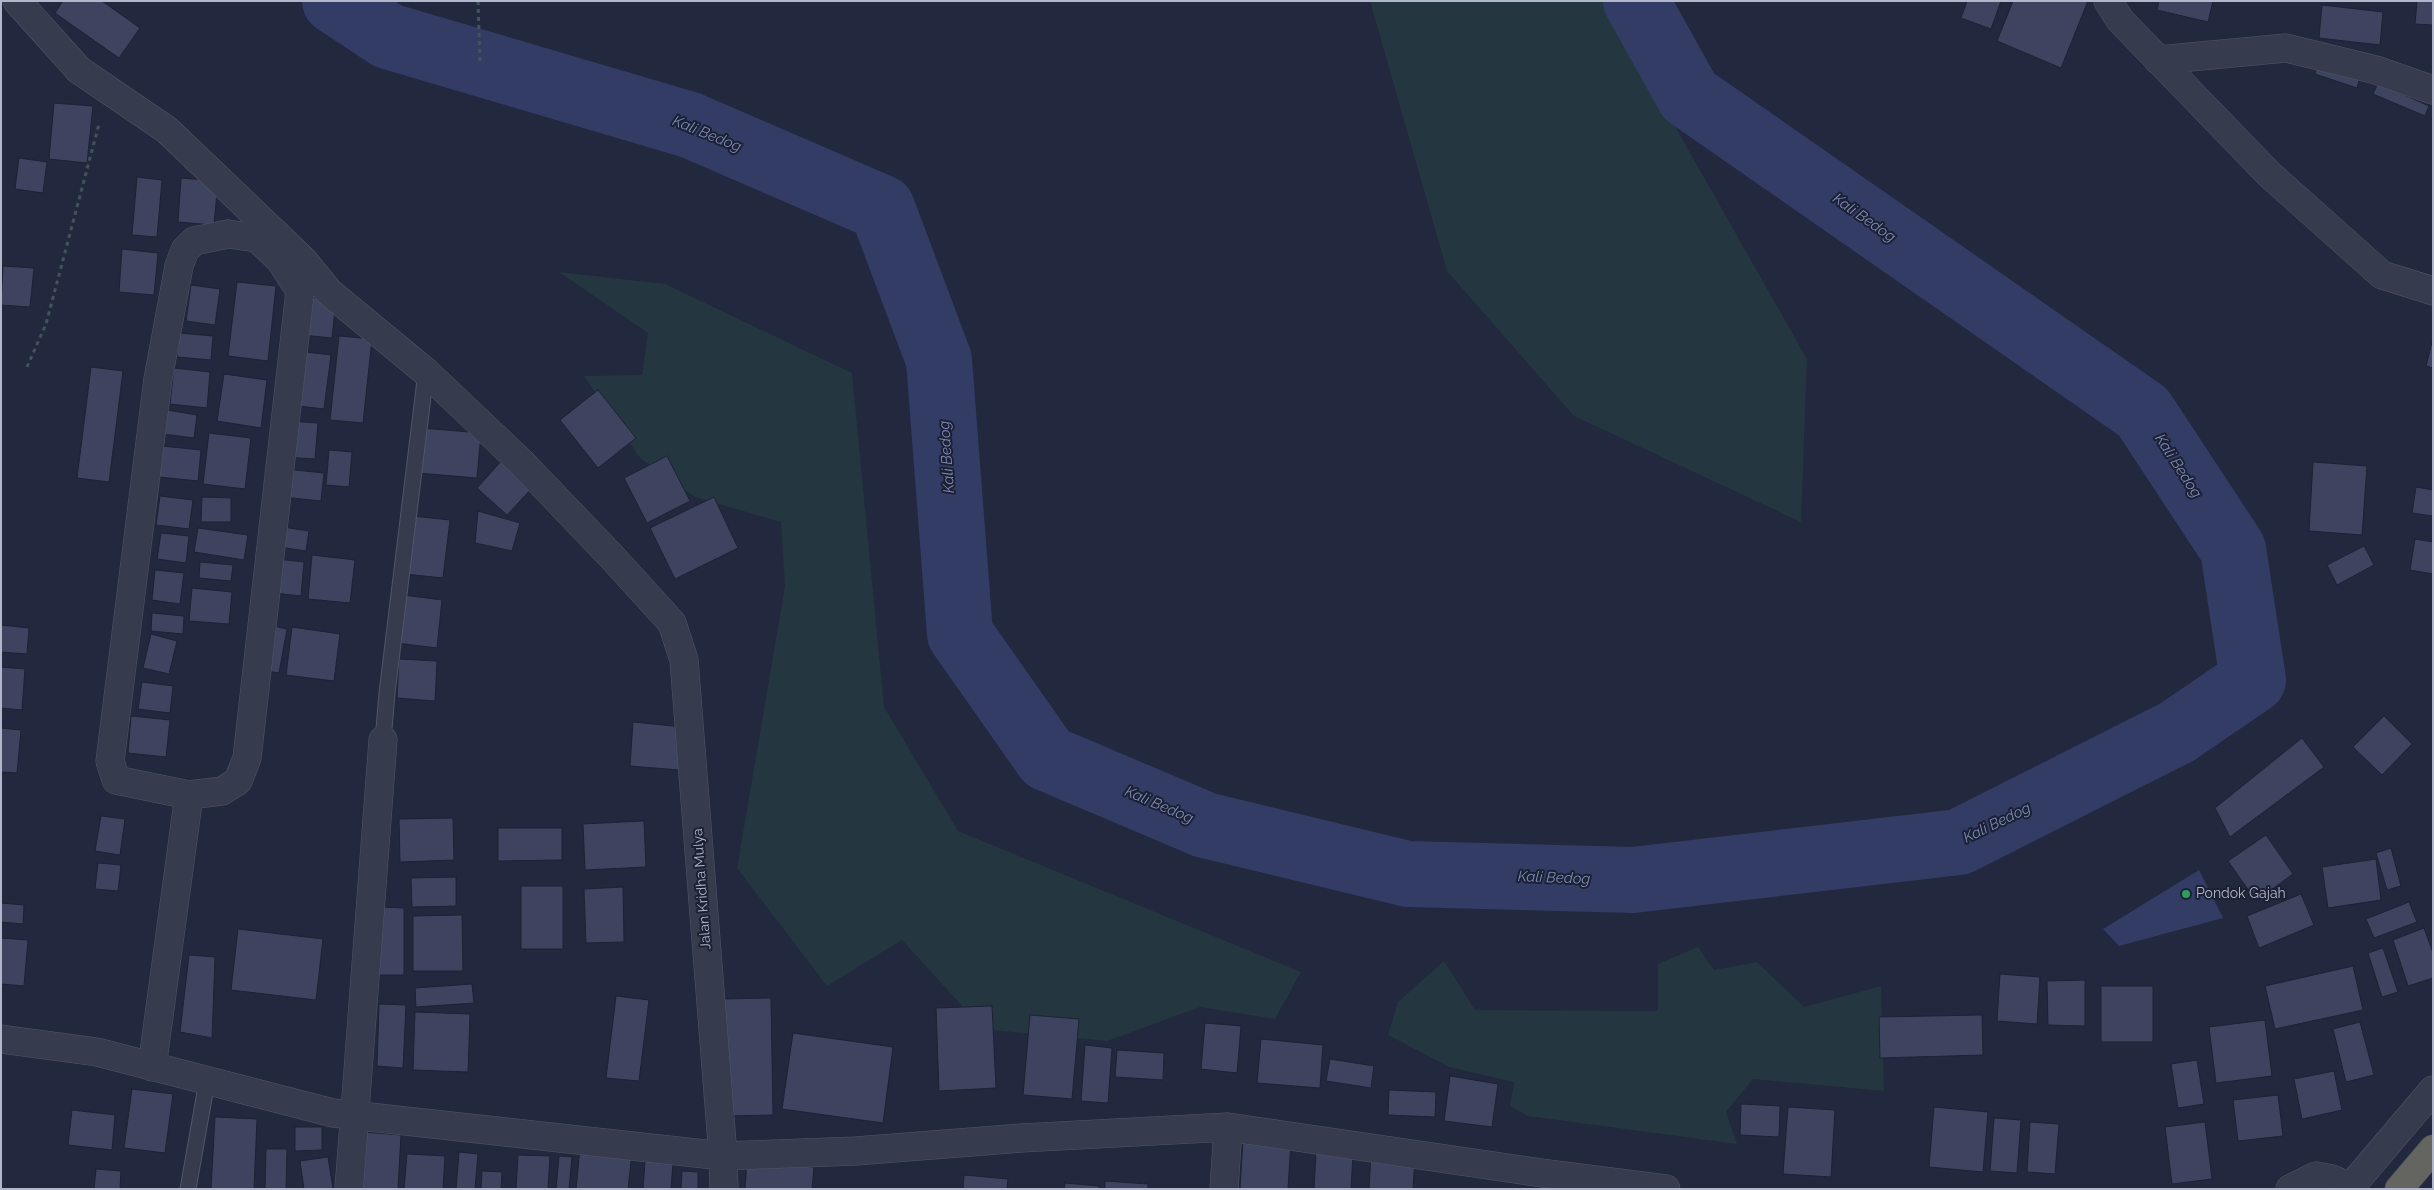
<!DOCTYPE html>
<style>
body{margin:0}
#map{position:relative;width:2434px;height:1190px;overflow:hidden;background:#22283e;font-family:Raleway,sans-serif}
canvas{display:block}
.frame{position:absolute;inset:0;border:2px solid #b2b6ca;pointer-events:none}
</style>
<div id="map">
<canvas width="2434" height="1190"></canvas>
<div class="frame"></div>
</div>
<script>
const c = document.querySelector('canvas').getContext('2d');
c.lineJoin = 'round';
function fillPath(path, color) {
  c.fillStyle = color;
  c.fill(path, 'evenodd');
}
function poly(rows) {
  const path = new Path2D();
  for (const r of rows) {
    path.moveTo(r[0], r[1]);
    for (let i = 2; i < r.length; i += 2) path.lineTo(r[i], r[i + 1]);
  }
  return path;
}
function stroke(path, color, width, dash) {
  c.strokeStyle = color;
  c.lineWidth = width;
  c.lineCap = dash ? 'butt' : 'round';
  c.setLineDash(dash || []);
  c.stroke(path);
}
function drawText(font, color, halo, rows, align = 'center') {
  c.font = font + ' Raleway,sans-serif';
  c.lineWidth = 4;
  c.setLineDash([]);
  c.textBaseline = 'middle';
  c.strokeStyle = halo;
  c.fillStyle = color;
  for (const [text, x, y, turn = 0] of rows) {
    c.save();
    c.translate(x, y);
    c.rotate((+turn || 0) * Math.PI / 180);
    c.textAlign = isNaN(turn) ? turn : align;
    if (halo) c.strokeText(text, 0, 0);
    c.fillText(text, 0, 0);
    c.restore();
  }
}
fillPath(poly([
 [1370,1,1604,1,1807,359,1801,522,1574,416,1447,271],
 [559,272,665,284,852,373,884,707,958,831,1301,972,1275,1019,1200,1007,1107,1041,983,1029,902,940,827,986,737,868,785,586,781,522,695,497,640,458,584,376,642,375,648,333],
 [1698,947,1714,970,1757,962,1804,1007,1881,986,1884,1091,1753,1079,1726,1112,1737,1144,1528,1116,1510,1106,1514,1082,1449,1067,1388,1035,1398,1002,1444,961,1475,1010,1658,1011,1658,964]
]), '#24363f');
fillPath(poly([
 [2199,870,2223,918,2119,946,2103,929]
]), '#323c65');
stroke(poly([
 [335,1,388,36,690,125,882,208,939,360,960,634,1047,758,1205,825,1408,874,1633,880,1959,842,2177,732,2253,680,2233,549,2143,412,1689,96,1636,1]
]), '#323c65', 66);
const building = poly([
 [63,1,102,1,140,28,119,58,55,13,63,1],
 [1967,1,2001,1,1991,29,1961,18,1967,1],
 [2013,1,2088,1,2061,68,1997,41,2013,1],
 [2159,1,2213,1,2208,22,2157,10,2159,1],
 [2417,1,2433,1,2433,25,2415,24,2417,1],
 [2322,5,2383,12,2380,45,2319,38,2322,5],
 [2318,62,2360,77,2357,88,2315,74,2318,62],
 [2378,83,2429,106,2425,116,2373,94,2378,83],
 [54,103,93,106,87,163,49,159,54,103],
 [19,158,47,162,43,193,15,189,19,158],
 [137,177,162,180,157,237,132,235,137,177],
 [181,178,218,181,214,225,178,222,181,178],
 [122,249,158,253,154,295,119,292,122,249],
 [3,266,34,268,30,307,1,305,3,266],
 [237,282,276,286,268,361,228,356,237,282],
 [191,285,220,289,215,325,186,321,191,285],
 [306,297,336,300,332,338,302,335,306,297],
 [179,333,213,336,211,360,177,357,179,333],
 [339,336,372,339,363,423,330,420,339,336],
 [2433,338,2433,368,2426,366,2433,338],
 [297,351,331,355,324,409,290,405,297,351],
 [91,367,123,371,109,482,77,478,91,367],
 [174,368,210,372,207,408,170,404,174,368],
 [224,374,267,380,261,428,217,421,224,374],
 [598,390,636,438,598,468,560,420,598,390],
 [167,410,197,415,194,438,163,434,167,410],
 [287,421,318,423,315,459,283,457,287,421],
 [422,428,481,433,477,478,418,473,422,428],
 [209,433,251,438,245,489,203,484,209,433],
 [162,446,201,450,198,481,159,477,162,446],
 [329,450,352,452,349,487,326,485,329,450],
 [667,456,690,501,647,523,624,478,667,456],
 [504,458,534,486,507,515,477,488,504,458],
 [2313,462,2367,466,2362,535,2309,531,2313,462],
 [285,469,324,473,321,501,282,497,285,469],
 [2416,487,2433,490,2433,516,2412,513,2416,487],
 [160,496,193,500,189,529,156,525,160,496],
 [202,497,231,498,231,522,201,522,202,497],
 [714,497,738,548,675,579,650,528,714,497],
 [478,511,520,523,512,551,475,543,478,511],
 [412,516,450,520,443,578,405,574,412,516],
 [276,526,309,531,306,551,273,546,276,526],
 [198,528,248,535,244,560,194,552,198,528],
 [161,533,189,536,186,563,157,559,161,533],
 [2415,539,2433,542,2433,574,2410,570,2415,539],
 [2364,546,2374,565,2337,585,2327,565,2364,546],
 [312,555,355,560,350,603,308,599,312,555],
 [277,559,304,562,301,596,273,593,277,559],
 [200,562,233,565,231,581,199,578,200,562],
 [155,570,184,573,180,604,152,600,155,570],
 [192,588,232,592,229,624,189,621,192,588],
 [403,595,442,600,437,648,397,643,403,595],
 [152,613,184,616,183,634,151,631,152,613],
 [1,625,29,628,27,654,1,652,1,625],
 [269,625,287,629,279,673,261,670,269,625],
 [292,627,340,634,334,681,286,675,292,627],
 [151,634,177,641,169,674,143,668,151,634],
 [399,659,437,661,435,701,397,698,399,659],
 [1,667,25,669,22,710,1,708,1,667],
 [142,682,173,686,170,713,138,709,142,682],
 [131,716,170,720,166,757,128,753,131,716],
 [2384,716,2412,744,2382,775,2353,747,2384,716],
 [633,722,683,727,679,770,630,766,633,722],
 [1,728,21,730,17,773,1,772,1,728],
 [2302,738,2324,767,2230,837,2215,808,2302,738],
 [101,816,125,819,120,855,95,851,101,816],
 [453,818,454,860,400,862,399,819,453,818],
 [644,821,646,867,585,870,583,824,644,821],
 [498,828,562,828,562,860,498,861,498,828],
 [2266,835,2293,874,2256,901,2228,861,2266,835],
 [2391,848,2401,886,2387,890,2376,853,2391,848],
 [2376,859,2381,900,2328,908,2322,867,2376,859],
 [98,863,121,865,118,891,95,889,98,863],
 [456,877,456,906,412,907,411,878,456,877],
 [521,886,563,886,563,949,521,949,521,886],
 [623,887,624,942,586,943,584,889,623,887],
 [2301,894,2314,925,2259,948,2247,916,2301,894],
 [2409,902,2417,922,2374,938,2366,919,2409,902],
 [1,903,24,905,23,924,1,922,1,903],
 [379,907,404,908,404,975,378,975,379,907],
 [462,915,463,971,413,971,413,916,462,915],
 [2424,928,2433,953,2433,978,2408,986,2393,940,2424,928],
 [238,929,323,939,316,1000,231,990,238,929],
 [1,938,28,940,24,986,1,984,1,938],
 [2383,948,2398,992,2382,997,2368,953,2383,948],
 [189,955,215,957,212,1038,180,1032,189,955],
 [2353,966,2363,1010,2275,1029,2265,986,2353,966],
 [2000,974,2040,977,2037,1024,1997,1021,2000,974],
 [2085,980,2085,1026,2048,1025,2047,981,2085,980],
 [472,984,474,1003,416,1007,415,988,472,984],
 [2101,986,2153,986,2153,1042,2101,1042,2101,986],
 [616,996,649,1000,639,1081,606,1078,616,996],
 [771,998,773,1115,724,1116,722,999,771,998],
 [379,1004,406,1005,403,1068,377,1066,379,1004],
 [992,1006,996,1088,939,1091,936,1008,992,1006],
 [415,1012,470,1014,468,1072,413,1070,415,1012],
 [1030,1015,1079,1019,1072,1099,1023,1095,1030,1015],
 [1982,1015,1983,1055,1880,1058,1879,1017,1982,1015],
 [2265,1020,2272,1076,2216,1083,2209,1027,2265,1020],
 [2360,1022,2374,1075,2346,1082,2333,1029,2360,1022],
 [1205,1023,1241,1026,1237,1073,1201,1069,1205,1023],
 [793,1033,893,1047,883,1123,782,1109,793,1033],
 [1261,1039,1323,1045,1320,1088,1257,1083,1261,1039],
 [1085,1045,1112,1048,1108,1103,1081,1101,1085,1045],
 [1117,1050,1164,1053,1163,1080,1115,1077,1117,1050],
 [1330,1059,1374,1066,1371,1088,1326,1081,1330,1059],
 [2197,1060,2204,1104,2178,1108,2171,1064,2197,1060],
 [2334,1071,2342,1110,2302,1119,2294,1079,2334,1071],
 [1450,1076,1498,1084,1492,1127,1444,1121,1450,1076],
 [132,1089,173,1094,165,1153,124,1148,132,1089],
 [1389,1090,1436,1092,1435,1117,1388,1115,1389,1090],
 [2278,1095,2283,1136,2238,1141,2233,1100,2278,1095],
 [1741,1104,1780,1106,1779,1137,1740,1135,1741,1104],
 [1788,1107,1835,1110,1831,1177,1783,1174,1788,1107],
 [1934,1107,1988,1112,1983,1172,1929,1167,1934,1107],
 [72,1110,115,1115,112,1150,68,1145,72,1110],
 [215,1117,257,1119,254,1189,211,1189,215,1117],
 [1994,1118,2021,1120,2017,1173,1990,1171,1994,1118],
 [2030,1122,2059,1124,2055,1174,2027,1172,2030,1122],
 [2205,1122,2212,1179,2172,1184,2165,1127,2205,1122],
 [295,1127,322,1127,322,1150,295,1151,295,1127],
 [364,1132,401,1135,398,1189,360,1189,364,1132],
 [1243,1139,1291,1142,1288,1189,1240,1189,1243,1139],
 [580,1148,632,1153,628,1189,576,1189,580,1148],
 [266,1149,287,1149,286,1189,265,1189,266,1149],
 [459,1152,478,1154,475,1189,456,1189,459,1152],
 [1316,1152,1353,1154,1351,1189,1314,1189,1316,1152],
 [1371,1153,1415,1156,1413,1189,1369,1189,1371,1153],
 [407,1154,445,1156,443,1189,404,1189,407,1154],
 [518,1155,550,1156,548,1189,516,1189,518,1155],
 [559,1156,572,1157,569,1189,556,1189,559,1156],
 [328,1157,333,1189,304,1189,300,1161,328,1157],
 [645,1161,673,1163,671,1189,643,1189,645,1161],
 [747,1161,814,1167,812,1189,745,1189,747,1161],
 [96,1169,121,1171,120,1189,94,1189,96,1169],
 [482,1171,502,1172,501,1189,481,1189,482,1171],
 [682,1171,698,1172,698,1189,681,1189,682,1171],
 [964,1175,1008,1179,1007,1189,963,1189,964,1175],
 [1105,1181,1148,1184,1148,1189,1105,1189,1105,1181],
 [1065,1183,1099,1186,1099,1189,1064,1189,1065,1183]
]);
fillPath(building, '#3e445f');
stroke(building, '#1d2235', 1);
const service = poly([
 [383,740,387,693,426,372],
 [188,1189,207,1081]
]);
const minor = poly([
 [17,1,79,70,167,130,303,260,329,292,426,372,522,463,612,557,672,623,684,660,723,1156,724,1189],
 [2108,1,2120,20,2269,174,2382,275,2433,291],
 [2158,60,2286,48,2376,70,2433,90],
 [228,234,257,238,280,260,300,291,247,758,238,781,222,791,189,795,116,780,110,761,158,379,179,266,185,250,194,241,228,234],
 [1,1039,97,1052,333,1113,723,1156,856,1151,1022,1138,1228,1127,1542,1173,1666,1189],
 [152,1067,189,795],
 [349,1189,383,740],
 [1224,1189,1228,1127],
 [2290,1189,2316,1176,2332,1179,2350,1187]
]);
const tertiary = poly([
 [2349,1189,2433,1090]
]);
const trunk = poly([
 [2399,1189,2433,1149]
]);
stroke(service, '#515669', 17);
stroke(minor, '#515669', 29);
stroke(tertiary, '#515669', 29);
stroke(trunk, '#3e4356', 29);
stroke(poly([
 [478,1,480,63],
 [27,367,46,324,99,124]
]), '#42535c', 3, [4, 4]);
stroke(service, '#363b4e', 15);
stroke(minor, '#363b4e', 28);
stroke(tertiary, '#363b4e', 28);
stroke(trunk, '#646460', 28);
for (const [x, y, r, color] of [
 [2186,894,5,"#2e9e5b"]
]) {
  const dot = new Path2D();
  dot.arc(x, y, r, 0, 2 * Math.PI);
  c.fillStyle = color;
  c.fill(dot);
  stroke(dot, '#1b2033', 2);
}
drawText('14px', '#b2b6ca', '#1b2033', [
 ["Jalan Kridha Mulya",702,889,-94]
]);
drawText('14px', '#b2b6ca', '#1b2033', [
 ["Pondok Gajah",2196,894]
], 'left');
drawText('italic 15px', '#7f8bb8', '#1b2033', [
 ["Kali Bedog",707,134,22],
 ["Kali Bedog",1864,218,35],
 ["Kali Bedog",947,457,-94],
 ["Kali Bedog",2178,466,57],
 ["Kali Bedog",1159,805,23],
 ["Kali Bedog",1997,823,-26],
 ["Kali Bedog",1554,878,2]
]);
</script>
